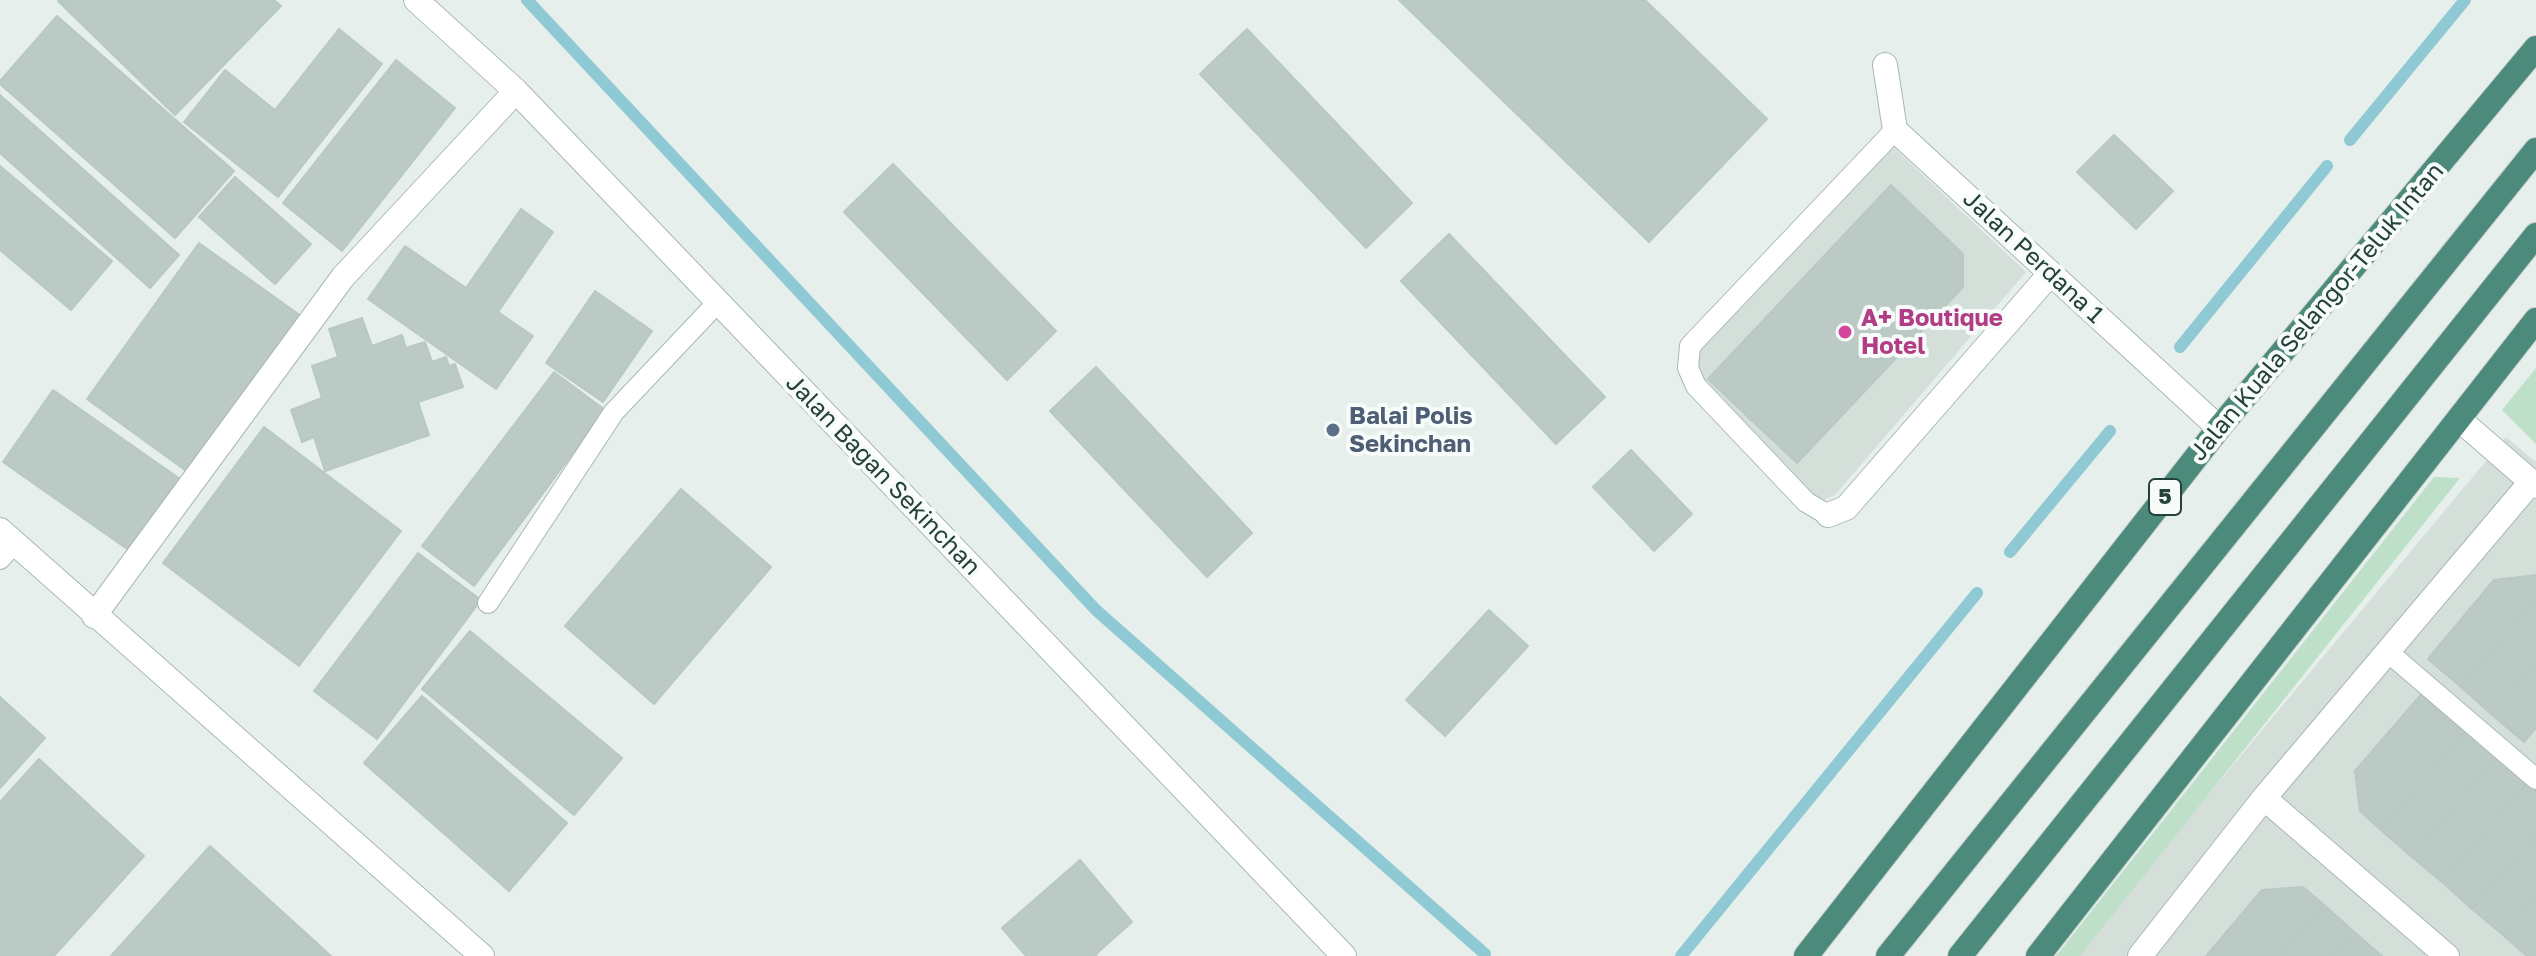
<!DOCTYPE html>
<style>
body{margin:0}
canvas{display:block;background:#e6efeb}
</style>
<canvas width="2536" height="956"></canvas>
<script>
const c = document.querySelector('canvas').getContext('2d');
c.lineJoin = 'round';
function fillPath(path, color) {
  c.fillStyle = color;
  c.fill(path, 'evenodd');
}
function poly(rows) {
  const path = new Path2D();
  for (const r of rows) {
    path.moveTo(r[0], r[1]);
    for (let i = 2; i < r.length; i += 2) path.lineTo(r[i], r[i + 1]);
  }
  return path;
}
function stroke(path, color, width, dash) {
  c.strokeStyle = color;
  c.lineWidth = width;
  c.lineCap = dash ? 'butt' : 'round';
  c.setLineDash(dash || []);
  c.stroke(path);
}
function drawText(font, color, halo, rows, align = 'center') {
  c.font = font + ' "Golos Text",sans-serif';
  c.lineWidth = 8;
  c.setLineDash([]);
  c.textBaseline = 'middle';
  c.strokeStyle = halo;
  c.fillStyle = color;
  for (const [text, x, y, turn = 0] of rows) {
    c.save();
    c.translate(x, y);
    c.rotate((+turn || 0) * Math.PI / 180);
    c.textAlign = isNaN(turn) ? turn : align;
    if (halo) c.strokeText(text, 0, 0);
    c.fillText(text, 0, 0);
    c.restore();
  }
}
fillPath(poly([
 [1892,146,2026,272,1835,495,1824,500,1812,495,1704,381,1696,369,1699,348],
 [2506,437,2536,462,2536,956,2074,956]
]), '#d4dfda');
fillPath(poly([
 [2536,368,2536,444,2502,410],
 [2434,477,2460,478,2080,956,2056,956]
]), '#bfe0c8');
stroke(poly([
 [527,0,1096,610,1485,954],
 [2350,140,2465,0],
 [2180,347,2327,166],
 [2010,552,2110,431],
 [1681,956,1977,593]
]), '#8ec9d4', 12);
const building = poly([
 [274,0,281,6,175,115,58,1,274,0],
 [1399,0,1645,0,1767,119,1649,242,1399,0],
 [57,16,234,171,175,238,0,84,0,81,57,16],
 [339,29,382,64,278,197,184,122,225,70,275,110,339,29],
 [1247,29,1412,203,1366,248,1200,74,1247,29],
 [396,60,455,108,342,251,283,203,396,60],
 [0,95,179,255,150,288,0,153,0,95],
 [2114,135,2173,191,2136,229,2077,172,2114,135],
 [893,164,1056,331,1007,380,844,212,893,164],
 [0,166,112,261,71,310,0,250,0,166],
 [235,177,311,244,275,284,199,217,235,177],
 [1891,185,1963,254,1963,287,1797,463,1708,379,1891,185],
 [521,209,553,232,498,312,533,336,496,389,368,299,405,246,466,288,521,209],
 [1449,234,1605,397,1556,444,1401,281,1449,234],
 [199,243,301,316,189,473,87,399,199,243],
 [595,291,652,331,603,402,546,363,595,291],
 [362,318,372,346,402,335,406,348,425,342,432,362,446,357,449,366,455,364,463,387,418,402,429,435,325,471,314,437,302,442,291,410,322,398,312,366,338,357,329,329,362,318],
 [1096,367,1252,533,1207,577,1050,411,1096,367],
 [554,372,605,410,474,586,422,546,554,372],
 [53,390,180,479,130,551,3,462,53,390],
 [264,427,401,531,299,666,163,563,264,427],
 [1631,450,1692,514,1654,551,1593,487,1631,450],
 [681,489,771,567,654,704,565,626,681,489],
 [418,553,481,600,377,739,314,691,418,553],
 [2536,575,2536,600,2461,687,2428,659,2494,580,2536,575],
 [2536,600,2536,663,2491,714,2461,687,2536,600],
 [1489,610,1528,646,1445,736,1406,700,1489,610],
 [470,631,622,758,574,815,422,689,470,631],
 [2536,663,2536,728,2524,742,2491,714,2536,663],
 [2425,690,2469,728,2381,830,2360,811,2355,771,2425,690],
 [422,696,567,823,509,891,364,763,422,696],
 [0,697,45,738,0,788,0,697],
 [2469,728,2499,754,2412,857,2381,830,2469,728],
 [2499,754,2530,780,2442,882,2412,857,2499,754],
 [39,759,144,856,54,956,0,956,0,802,39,759],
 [2530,780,2536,785,2536,834,2472,909,2442,882,2530,780],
 [2536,834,2536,896,2503,935,2472,909,2536,834],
 [210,846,331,956,111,956,210,846],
 [1080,860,1132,922,1096,954,1097,956,1026,956,1002,928,1080,860],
 [2303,887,2324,905,2279,956,2206,956,2262,890,2303,887],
 [2536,896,2536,956,2527,956,2503,935,2536,896],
 [2324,905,2353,931,2332,956,2279,956,2324,905],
 [2353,931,2382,956,2332,956,2353,931]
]);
fillPath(building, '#bbcac4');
stroke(building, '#b8c9c2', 2);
const service = poly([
 [1828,515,1806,502,1696,386,1688,368,1690,346,1895,130],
 [0,559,14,544],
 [488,603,614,412,718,302],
 [2388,652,2536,779]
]);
const minor = poly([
 [416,0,516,91,1344,956],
 [1885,65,1895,130,2219,428],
 [2460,420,2536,486],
 [1828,515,1846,508,2050,274],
 [0,530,482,956],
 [94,616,343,277,516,91],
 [2264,798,2447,956],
 [2140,956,2264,798,2531,482]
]);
const trunk = poly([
 [1806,956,2219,428,2536,48],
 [1888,956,2536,150],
 [1960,956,2536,235],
 [2038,956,2536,320]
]);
stroke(service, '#a8b8b2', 22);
stroke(minor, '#a8b8b2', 26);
stroke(trunk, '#c2cac8', 26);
stroke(service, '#fff', 20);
stroke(minor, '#fff', 24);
stroke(trunk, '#4c8a7c', 24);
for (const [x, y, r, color] of [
 [1845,332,8,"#d1479c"],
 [1333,430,8,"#5c6f8a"]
]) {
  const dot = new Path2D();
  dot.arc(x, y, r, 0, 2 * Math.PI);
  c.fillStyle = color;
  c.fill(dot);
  stroke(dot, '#f7fbf9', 3);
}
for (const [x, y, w] of [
 [2165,497,32]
]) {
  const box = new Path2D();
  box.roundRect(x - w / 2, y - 18, w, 36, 6);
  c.fillStyle = '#f7fbf9';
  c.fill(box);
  stroke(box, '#24423a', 2);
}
drawText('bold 22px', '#24423a', null, [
 ["5",2165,497]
]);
drawText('24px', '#24423a', '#f7fbf9', [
 ["Jalan Perdana 1",2033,257,43],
 ["Jalan Kuala Selangor-Teluk Intan",2317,312,-50],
 ["Jalan Bagan Sekinchan",883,475,46]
]);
drawText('bold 24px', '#b23c85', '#f7fbf9', [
 ["A+ Boutique",1861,318],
 ["Hotel",1861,346]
], 'left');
drawText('bold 24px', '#4e5e75', '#f7fbf9', [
 ["Balai Polis",1349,416],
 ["Sekinchan",1349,444]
], 'left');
</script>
